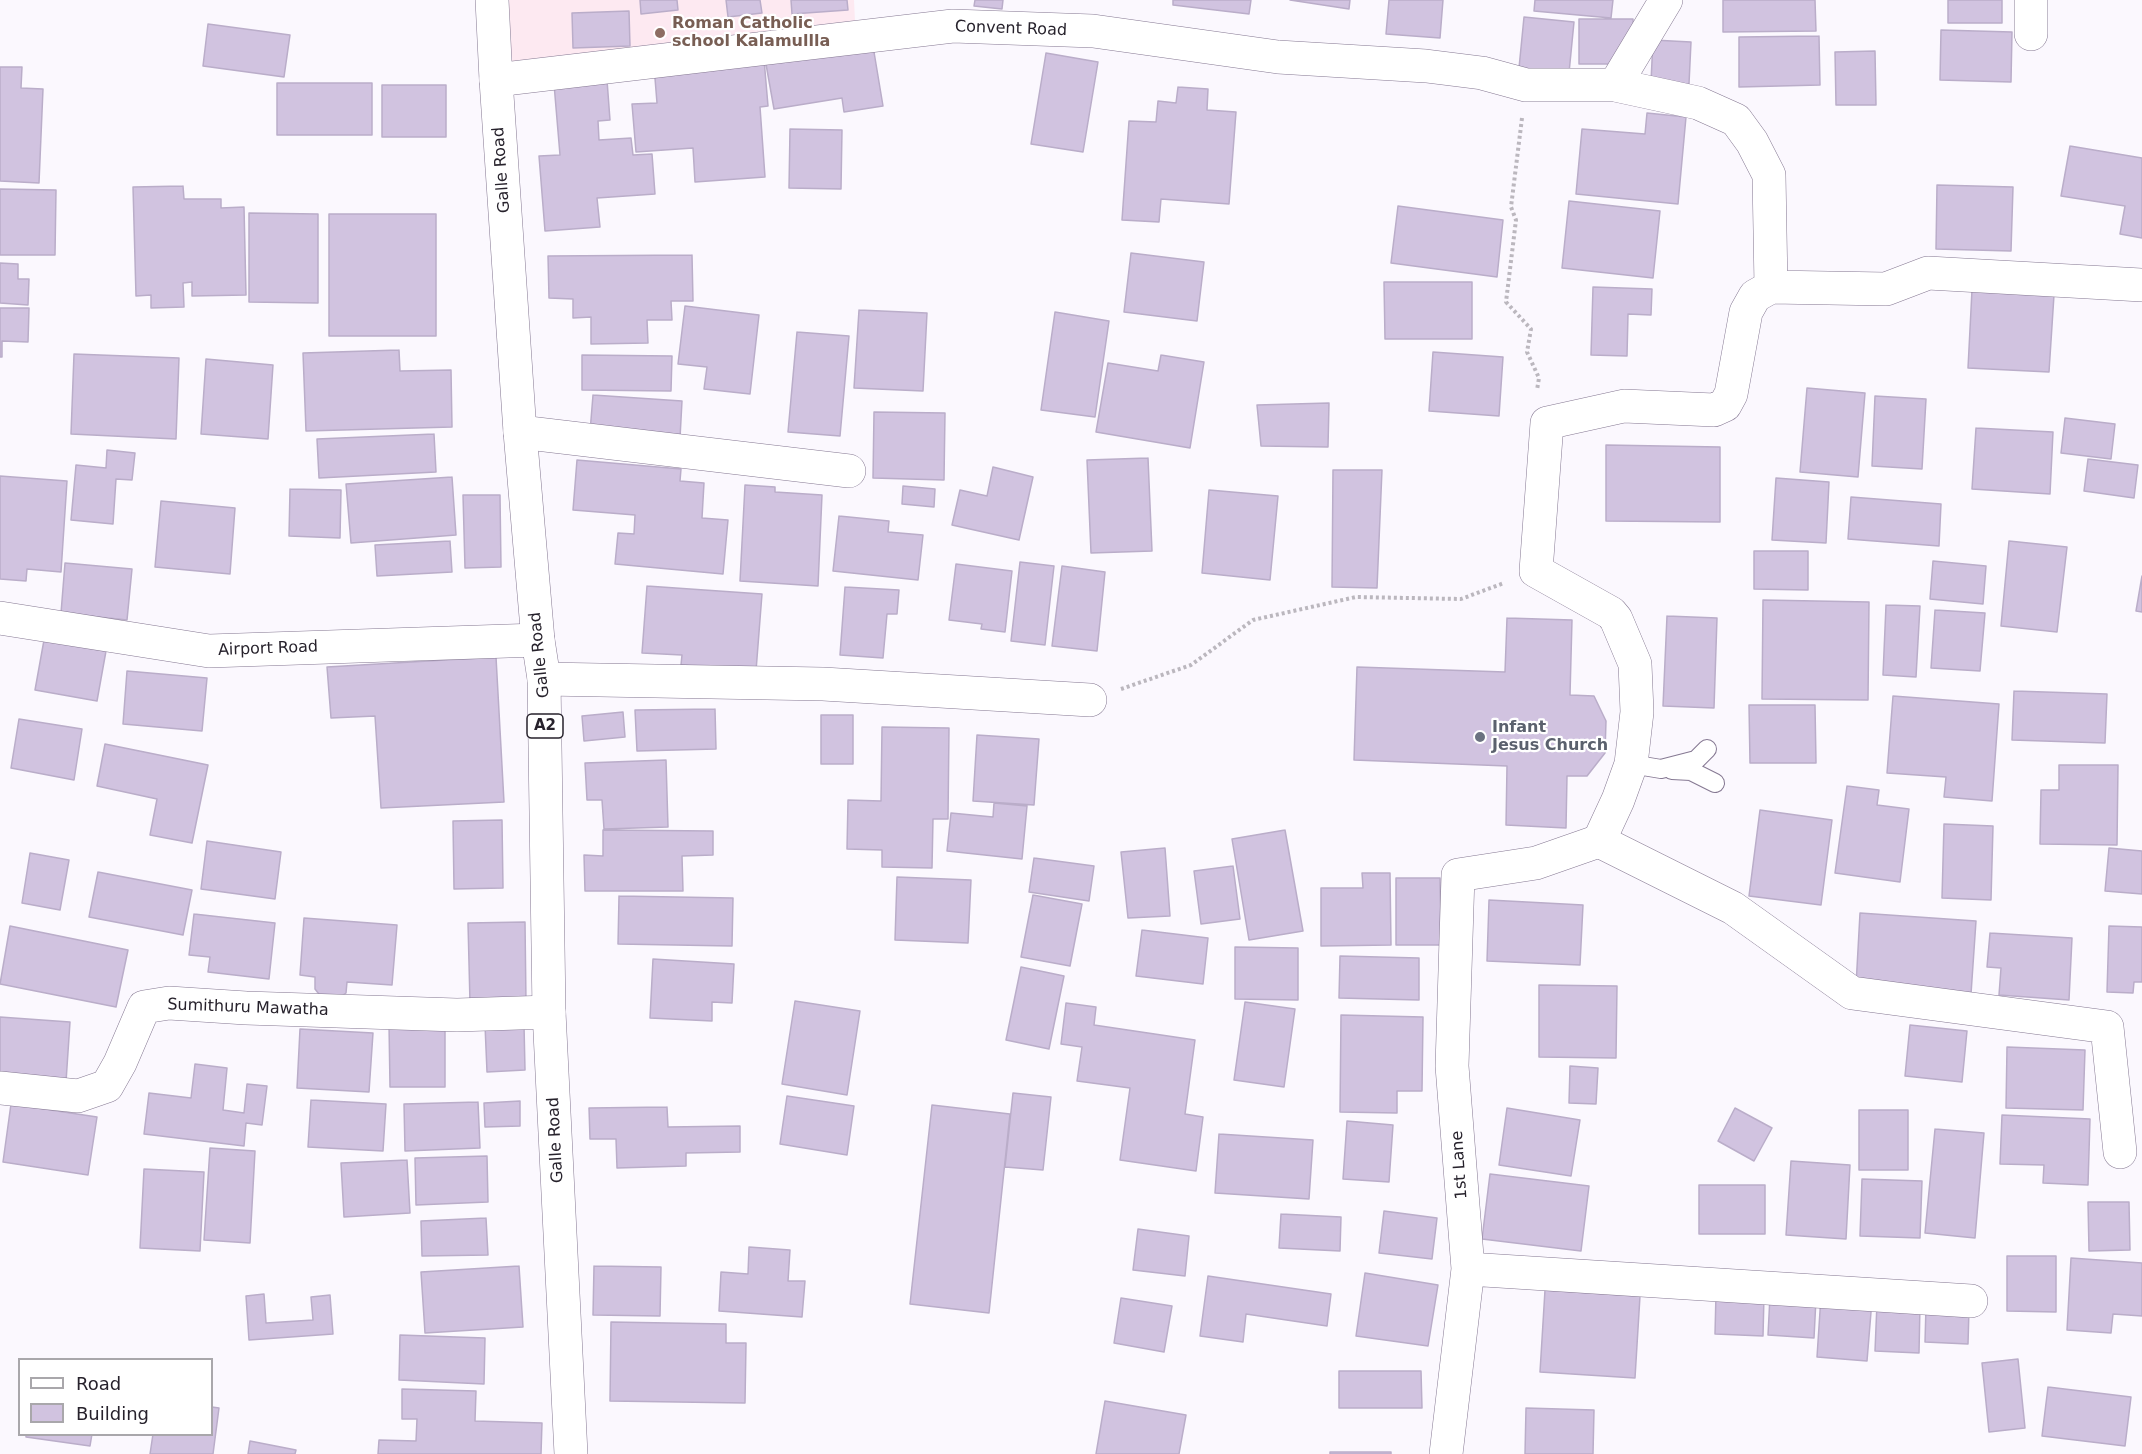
<!DOCTYPE html>
<style>
body{margin:0}
#map{position:relative;width:2142px;height:1454px;overflow:hidden;background:#fbf8fe;font-family:"DejaVu Sans",sans-serif}
canvas{display:block}
.legend{position:absolute;left:18px;top:1358px;width:195px;height:78px;box-sizing:border-box;background:#fff;border:2px solid #a9a7ab;margin:0;padding:8px 10px;list-style:none;font-size:18px;color:#27222c}
.legend li{display:flex;align-items:center;gap:12px;height:30px}
.legend b{width:30px;border:2px solid #a9a7ab}
</style>
<div id="map">
<canvas width="2142" height="1454"></canvas>
<ul class="legend">
<li><b style="height:8px;background:#fff"></b>Road</li>
<li><b style="height:16px;background:#d1c3e0"></b>Building</li>
</ul>
</div>
<script>
const c = document.querySelector('canvas').getContext('2d');
c.lineJoin = 'round';
function fillPath(path, color) {
  c.fillStyle = color;
  c.fill(path, 'evenodd');
}
function poly(rows) {
  const path = new Path2D();
  for (const r of rows) {
    path.moveTo(r[0], r[1]);
    for (let i = 2; i < r.length; i += 2) path.lineTo(r[i], r[i + 1]);
  }
  return path;
}
function stroke(path, color, width, dash) {
  c.strokeStyle = color;
  c.lineWidth = width;
  c.lineCap = dash ? 'butt' : 'round';
  c.setLineDash(dash || []);
  c.stroke(path);
}
function drawText(font, color, halo, rows, align = 'center') {
  c.font = font + ' "DejaVu Sans",sans-serif';
  c.lineWidth = 4.5;
  c.setLineDash([]);
  c.textBaseline = 'middle';
  c.strokeStyle = halo;
  c.fillStyle = color;
  for (const [text, x, y, turn = 0] of rows) {
    c.save();
    c.translate(x, y);
    c.rotate((+turn || 0) * Math.PI / 180);
    c.textAlign = isNaN(turn) ? turn : align;
    if (halo) c.strokeText(text, 0, 0);
    c.fillText(text, 0, 0);
    c.restore();
  }
}
fillPath(poly([
 [507,0,854,0,855,21,510,69]
]), '#fde9f1');
const building = poly([
 [640,0,677,0,678,10,641,14,640,0],
 [726,0,760,0,762,13,728,17,726,0],
 [791,0,847,0,848,10,792,14,791,0],
 [975,0,1003,0,1002,9,974,6,975,0],
 [1173,0,1251,0,1249,14,1173,5,1173,0],
 [1290,0,1350,0,1349,9,1290,0],
 [1389,0,1443,0,1440,38,1386,34,1389,0],
 [1535,0,1613,0,1611,18,1534,11,1535,0],
 [1723,0,1815,0,1816,31,1723,32,1723,0],
 [1948,0,2002,0,2002,23,1948,23,1948,0],
 [629,11,630,46,573,48,572,13,629,11],
 [1524,17,1574,22,1569,73,1519,68,1524,17],
 [1579,19,1633,19,1634,48,1619,64,1579,64,1579,19],
 [208,24,290,35,284,77,203,66,208,24],
 [1941,30,2012,32,2011,82,1940,80,1941,30],
 [1819,36,1820,85,1739,87,1739,37,1819,36],
 [1653,40,1691,42,1689,84,1651,82,1653,40],
 [873,46,883,106,844,112,842,98,774,109,764,53,873,46],
 [1875,51,1876,105,1836,105,1835,52,1875,51],
 [1046,53,1098,62,1083,152,1031,144,1046,53],
 [764,59,768,106,760,107,765,177,695,182,693,148,636,152,632,104,657,103,654,66,764,59],
 [0,67,22,67,21,88,43,89,39,183,0,181,0,67],
 [607,80,610,120,598,121,599,140,631,138,633,155,652,154,655,194,597,198,600,227,545,231,539,156,560,155,554,84,607,80],
 [277,83,372,83,372,135,277,135,277,83],
 [382,85,446,85,446,137,382,137,382,85],
 [1178,87,1208,89,1207,110,1236,112,1229,204,1161,199,1159,222,1122,220,1129,121,1156,122,1158,101,1176,103,1178,87],
 [1647,113,1686,117,1678,204,1576,194,1582,129,1645,134,1647,113],
 [790,129,842,130,841,189,789,188,790,129],
 [2070,146,2142,158,2142,238,2120,234,2125,206,2061,196,2070,146],
 [1937,185,2013,187,2011,251,1936,249,1937,185],
 [183,186,184,199,221,199,221,208,244,207,246,295,192,296,192,282,183,283,184,307,151,308,151,295,136,296,133,187,183,186],
 [0,189,56,190,55,255,0,255,0,189],
 [1569,201,1660,211,1653,278,1562,268,1569,201],
 [1398,206,1503,220,1497,277,1391,263,1398,206],
 [249,213,318,214,318,303,249,302,249,213],
 [329,214,436,214,436,336,329,336,329,214],
 [1131,253,1204,262,1197,321,1124,312,1131,253],
 [692,255,693,301,671,301,672,320,647,320,648,343,591,344,591,317,573,318,573,299,549,298,548,256,692,255],
 [0,263,18,264,18,279,29,279,28,305,0,303,0,263],
 [1384,282,1472,282,1472,339,1385,339,1384,282],
 [1593,287,1652,289,1651,315,1628,314,1627,356,1591,355,1593,287],
 [1972,290,2054,295,2049,372,1968,368,1972,290],
 [685,306,759,315,750,394,704,389,707,367,678,364,685,306],
 [0,308,29,308,28,342,2,341,2,357,0,357,0,308],
 [859,310,927,313,923,391,854,388,859,310],
 [1055,312,1109,321,1095,417,1041,410,1055,312],
 [797,332,849,336,840,436,788,432,797,332],
 [399,350,400,371,451,370,452,427,306,431,303,353,399,350],
 [1433,352,1503,357,1499,416,1429,411,1433,352],
 [74,354,179,358,176,439,71,434,74,354],
 [582,355,672,356,671,391,582,390,582,355],
 [1161,355,1204,362,1190,448,1096,432,1108,363,1158,371,1161,355],
 [206,359,273,365,268,439,201,434,206,359],
 [1807,388,1865,393,1858,477,1800,472,1807,388],
 [593,395,682,401,680,438,590,432,593,395],
 [1875,396,1926,399,1922,469,1872,466,1875,396],
 [1329,403,1328,447,1261,446,1257,405,1329,403],
 [874,412,945,413,944,480,873,478,874,412],
 [2065,418,2115,424,2111,459,2061,453,2065,418],
 [1976,428,2053,432,2050,494,1972,489,1976,428],
 [434,434,436,472,319,478,317,439,434,434],
 [1606,445,1720,447,1720,522,1606,521,1606,445],
 [107,450,135,453,132,480,116,479,113,524,71,520,76,465,106,468,107,450],
 [1148,458,1152,551,1091,553,1087,460,1148,458],
 [2088,459,2138,465,2134,498,2084,491,2088,459],
 [577,460,681,469,680,481,704,483,702,518,728,520,723,574,615,564,618,533,634,534,635,515,573,510,577,460],
 [993,467,1033,477,1019,540,952,525,960,490,987,496,993,467],
 [1333,470,1382,470,1377,588,1332,587,1333,470],
 [0,476,67,481,61,572,27,569,26,581,0,579,0,476],
 [452,477,456,535,351,543,346,484,452,477],
 [1776,478,1829,482,1826,543,1772,540,1776,478],
 [745,485,775,487,775,492,822,495,818,586,740,581,745,485],
 [903,486,935,489,934,507,902,504,903,486],
 [290,489,341,490,340,538,289,536,290,489],
 [1209,490,1278,496,1270,580,1202,573,1209,490],
 [463,495,500,495,501,567,465,568,463,495],
 [1851,497,1941,504,1939,546,1848,539,1851,497],
 [161,501,235,508,230,574,155,567,161,501],
 [839,516,889,521,888,532,923,535,918,580,833,571,839,516],
 [450,541,452,572,377,576,375,545,450,541],
 [2009,541,2067,547,2057,632,2001,626,2009,541],
 [1754,551,1808,551,1808,590,1754,589,1754,551],
 [1933,561,1986,566,1983,604,1930,599,1933,561],
 [1020,562,1054,566,1045,645,1011,641,1020,562],
 [65,563,132,569,127,620,61,613,65,563],
 [956,564,1012,571,1005,632,981,629,982,624,949,620,956,564],
 [1062,566,1105,572,1097,651,1052,646,1062,566],
 [2142,576,2142,612,2136,611,2142,576],
 [647,586,762,594,756,671,681,665,682,655,642,653,647,586],
 [845,587,899,590,897,614,887,614,883,658,840,655,845,587],
 [1763,600,1869,602,1868,700,1762,699,1763,600],
 [1886,605,1920,606,1916,677,1883,675,1886,605],
 [1935,610,1985,613,1980,671,1931,668,1935,610],
 [1667,616,1717,618,1714,708,1663,706,1667,616],
 [1507,618,1572,620,1570,695,1594,696,1606,721,1605,753,1587,776,1567,776,1566,828,1506,825,1507,766,1354,760,1357,667,1505,672,1507,618],
 [44,640,106,651,97,701,35,690,44,640],
 [496,657,504,802,381,808,375,716,331,718,327,667,496,657],
 [127,671,207,678,202,731,123,724,127,671],
 [2014,691,2107,694,2105,743,2012,740,2014,691],
 [1893,696,1999,704,1992,801,1944,797,1946,777,1887,773,1893,696],
 [1749,705,1815,705,1816,763,1750,763,1749,705],
 [715,709,716,749,637,751,635,710,715,709],
 [623,712,625,737,584,741,582,716,623,712],
 [821,715,853,715,853,764,821,764,821,715],
 [19,719,82,729,74,780,11,768,19,719],
 [882,727,949,728,948,819,933,819,932,868,882,867,882,850,847,849,848,800,881,801,882,727],
 [977,735,1039,739,1034,805,973,801,977,735],
 [105,744,208,765,192,843,150,835,157,799,97,786,105,744],
 [666,760,668,827,604,829,602,800,587,800,585,763,666,760],
 [2059,765,2118,765,2117,845,2040,844,2041,790,2059,790,2059,765],
 [1847,786,1879,790,1877,805,1909,809,1900,882,1835,873,1847,786],
 [994,803,1027,806,1022,859,947,851,951,813,993,817,994,803],
 [1760,810,1832,820,1821,905,1749,896,1760,810],
 [502,820,503,888,454,889,453,821,502,820],
 [1944,824,1993,826,1991,900,1942,898,1944,824],
 [603,830,713,831,713,855,682,856,683,891,585,891,584,855,603,856,603,830],
 [1285,830,1303,931,1249,940,1232,839,1285,830],
 [207,841,281,852,275,899,201,889,207,841],
 [1165,848,1170,916,1128,918,1121,852,1165,848],
 [2109,848,2142,851,2142,894,2105,891,2109,848],
 [30,853,69,860,60,910,22,903,30,853],
 [1034,858,1094,866,1089,901,1029,892,1034,858],
 [1233,866,1240,919,1201,924,1194,871,1233,866],
 [98,872,192,890,183,935,89,917,98,872],
 [1362,873,1390,873,1391,945,1321,946,1321,888,1363,888,1362,873],
 [897,877,971,880,968,943,895,940,897,877],
 [1396,878,1440,878,1441,945,1396,945,1396,878],
 [1033,895,1082,904,1070,966,1021,957,1033,895],
 [619,896,733,898,732,946,618,944,619,896],
 [1489,900,1583,905,1580,965,1487,961,1489,900],
 [1860,913,1976,921,1971,994,1856,986,1860,913],
 [194,914,275,923,269,979,208,972,210,957,189,955,194,914],
 [304,918,397,925,392,985,347,982,346,993,336,1000,322,998,315,989,315,977,300,975,304,918],
 [525,922,526,1002,470,1003,468,923,525,922],
 [10,926,128,950,116,1007,0,984,10,926],
 [2109,926,2142,927,2142,982,2134,982,2133,993,2107,992,2109,926],
 [1142,930,1208,938,1203,984,1136,976,1142,930],
 [1990,933,2072,938,2069,1000,1999,995,2001,968,1987,967,1990,933],
 [1235,947,1298,948,1298,1000,1235,999,1235,947],
 [1340,956,1419,958,1419,1000,1339,998,1340,956],
 [653,959,734,964,732,1003,712,1002,712,1021,650,1018,653,959],
 [1021,967,1064,976,1049,1049,1006,1040,1021,967],
 [1539,985,1617,986,1616,1058,1539,1057,1539,985],
 [795,1001,860,1011,847,1095,782,1084,795,1001],
 [1245,1002,1295,1009,1284,1087,1234,1080,1245,1002],
 [1066,1003,1096,1007,1094,1025,1195,1040,1185,1114,1203,1117,1196,1171,1120,1160,1130,1088,1077,1081,1082,1047,1061,1044,1066,1003],
 [1341,1015,1423,1017,1422,1091,1397,1091,1397,1113,1340,1112,1341,1015],
 [0,1017,70,1022,66,1082,0,1078,0,1017],
 [389,1024,445,1025,445,1087,390,1087,389,1024],
 [485,1025,524,1025,525,1070,487,1072,485,1025],
 [1910,1025,1967,1031,1962,1082,1905,1076,1910,1025],
 [300,1029,373,1033,369,1092,297,1088,300,1029],
 [2007,1047,2085,1050,2083,1110,2006,1108,2007,1047],
 [195,1064,227,1068,223,1110,244,1113,247,1084,267,1086,262,1125,246,1123,244,1146,144,1134,149,1093,191,1098,195,1064],
 [1570,1066,1598,1068,1596,1104,1569,1103,1570,1066],
 [1013,1093,1051,1097,1043,1170,1005,1167,1013,1093],
 [787,1096,854,1106,847,1155,780,1144,787,1096],
 [311,1100,386,1104,383,1151,308,1147,311,1100],
 [520,1101,520,1126,485,1127,484,1103,520,1101],
 [478,1102,480,1148,405,1151,404,1104,478,1102],
 [11,1104,97,1117,88,1175,3,1162,11,1104],
 [932,1105,1010,1114,989,1313,910,1304,932,1105],
 [667,1107,668,1127,740,1126,740,1152,686,1153,686,1166,617,1168,616,1139,590,1139,589,1108,667,1107],
 [1507,1108,1580,1120,1571,1176,1499,1165,1507,1108],
 [1735,1108,1772,1128,1754,1161,1718,1141,1735,1108],
 [1859,1110,1908,1110,1908,1170,1859,1170,1859,1110],
 [2002,1115,2090,1119,2088,1185,2043,1183,2044,1165,2000,1164,2002,1115],
 [1347,1121,1393,1125,1389,1182,1343,1179,1347,1121],
 [1935,1129,1984,1133,1975,1238,1925,1233,1935,1129],
 [1219,1134,1313,1140,1309,1199,1215,1193,1219,1134],
 [210,1148,255,1151,250,1243,204,1240,210,1148],
 [487,1156,488,1202,416,1205,415,1158,487,1156],
 [407,1160,410,1213,344,1217,341,1163,407,1160],
 [1791,1161,1850,1165,1846,1239,1786,1235,1791,1161],
 [144,1169,204,1172,200,1251,140,1248,144,1169],
 [1490,1174,1589,1186,1581,1251,1482,1239,1490,1174],
 [1862,1179,1922,1181,1920,1238,1860,1236,1862,1179],
 [1699,1185,1765,1185,1765,1234,1699,1234,1699,1185],
 [2088,1202,2129,1202,2130,1250,2089,1251,2088,1202],
 [1384,1211,1437,1218,1432,1259,1379,1253,1384,1211],
 [1281,1214,1341,1217,1340,1251,1279,1248,1281,1214],
 [486,1218,488,1255,422,1256,421,1221,486,1218],
 [1138,1229,1189,1236,1185,1276,1133,1270,1138,1229],
 [749,1247,790,1250,788,1281,805,1281,802,1317,719,1311,721,1272,748,1274,749,1247],
 [2007,1256,2056,1256,2056,1312,2007,1311,2007,1256],
 [2071,1258,2142,1263,2142,1316,2113,1314,2111,1333,2067,1330,2071,1258],
 [519,1266,523,1327,425,1333,421,1272,519,1266],
 [594,1266,661,1267,660,1316,593,1315,594,1266],
 [1365,1273,1438,1285,1428,1346,1356,1336,1365,1273],
 [1208,1276,1331,1294,1327,1326,1246,1314,1243,1342,1200,1336,1208,1276],
 [1545,1290,1640,1296,1635,1378,1540,1372,1545,1290],
 [264,1294,266,1323,313,1320,311,1297,330,1295,333,1334,249,1340,246,1296,264,1294],
 [1716,1294,1764,1296,1763,1336,1715,1334,1716,1294],
 [1770,1296,1816,1299,1814,1338,1768,1335,1770,1296],
 [1821,1296,1872,1300,1867,1361,1817,1357,1821,1296],
 [1121,1298,1172,1306,1164,1352,1114,1343,1121,1298],
 [1877,1303,1920,1305,1919,1353,1875,1351,1877,1303],
 [1926,1307,1969,1309,1968,1344,1925,1342,1926,1307],
 [611,1322,726,1324,726,1343,746,1343,745,1403,610,1401,611,1322],
 [400,1335,485,1338,484,1384,399,1380,400,1335],
 [2018,1359,2025,1428,1989,1432,1982,1363,2018,1359],
 [1339,1371,1421,1371,1422,1408,1339,1408,1339,1371],
 [2048,1387,2131,1397,2125,1446,2042,1436,2048,1387],
 [402,1389,476,1391,475,1421,542,1423,541,1454,378,1454,379,1440,416,1441,417,1419,402,1419,402,1389],
 [1105,1401,1186,1415,1179,1454,1096,1454,1105,1401],
 [212,1407,219,1408,213,1454,150,1454,153,1434,212,1434,212,1407],
 [1526,1408,1594,1410,1593,1454,1525,1454,1526,1408],
 [26,1434,92,1434,90,1446,26,1437,26,1434],
 [250,1441,296,1450,295,1454,248,1454,250,1441],
 [1330,1452,1391,1452,1391,1454,1330,1454,1330,1452]
]);
fillPath(building, '#d1c3e0');
stroke(building, '#baadc9', 1.5);
const lane = poly([
 [1631,764,1661,769,1696,760,1707,749],
 [1672,770,1691,771,1715,783]
]);
const street = poly([
 [2031,0,2031,34],
 [496,80,953,26,1093,31,1278,57,1426,66,1482,73,1526,85,1615,85,1666,0],
 [1615,85,1698,103,1736,120,1752,142,1769,175,1771,287],
 [520,432,849,471],
 [0,618,209,651,538,640],
 [544,679,823,684,1090,700],
 [1599,841,1733,908,1852,993,2107,1027,2120,1152],
 [0,1088,78,1096,107,1086,120,1063,144,1007,169,1003,246,1008,457,1015,549,1012],
 [1468,1269,1971,1301],
 [1446,1454,1468,1269,1452,1066,1458,875,1536,863,1599,841,1618,800,1631,764,1637,712,1635,664,1616,619,1611,613,1536,571,1547,423,1624,406,1714,410,1725,405,1731,394,1746,312,1755,296,1771,287,1886,289,1928,273,2142,285]
]);
const highway = poly([
 [492,0,496,80,520,432,538,640,544,679,549,1012,571,1454]
]);
stroke(lane, '#857892', 20);
stroke(street, '#857892', 34);
stroke(highway, '#857892', 34);
stroke(poly([
 [1522,118,1511,207,1516,220,1506,302,1531,329,1527,352,1539,378,1537,390],
 [1121,689,1191,665,1253,620,1356,597,1461,599,1504,583]
]), '#bbb7be', 4, [3, 3]);
stroke(lane, '#fff', 18);
stroke(street, '#fff', 33);
stroke(highway, '#fff', 33);
for (const [x, y, r, color] of [
 [660,33,6,"#8d6e63"],
 [1480,737,6,"#6b7280"]
]) {
  const dot = new Path2D();
  dot.arc(x, y, r, 0, 2 * Math.PI);
  c.fillStyle = color;
  c.fill(dot);
  stroke(dot, '#fff', 2);
}
for (const [x, y, w] of [
 [545,726,36]
]) {
  const box = new Path2D();
  box.roundRect(x - w / 2, y - 12, w, 24, 4.5);
  c.fillStyle = '#fff';
  c.fill(box);
  stroke(box, '#27222c', 1.5);
}
drawText('bold 15px', '#27222c', null, [
 ["A2",545,726]
]);
drawText('bold 16px', '#785e54', '#fff', [
 ["Roman Catholic",672,24],
 ["school Kalamullla",672,42]
], 'left');
drawText('16px', '#27222c', '#fff', [
 ["Convent Road",1011,29,2],
 ["Galle Road",502,170,-94],
 ["Airport Road",268,649,-2],
 ["Galle Road",540,655,-96],
 ["Sumithuru Mawatha",248,1008,2],
 ["Galle Road",556,1140,-93],
 ["1st Lane",1460,1165,-94]
]);
drawText('bold 16px', '#5b616d', '#fff', [
 ["Infant",1492,728],
 ["Jesus Church",1492,746]
], 'left');
</script>
